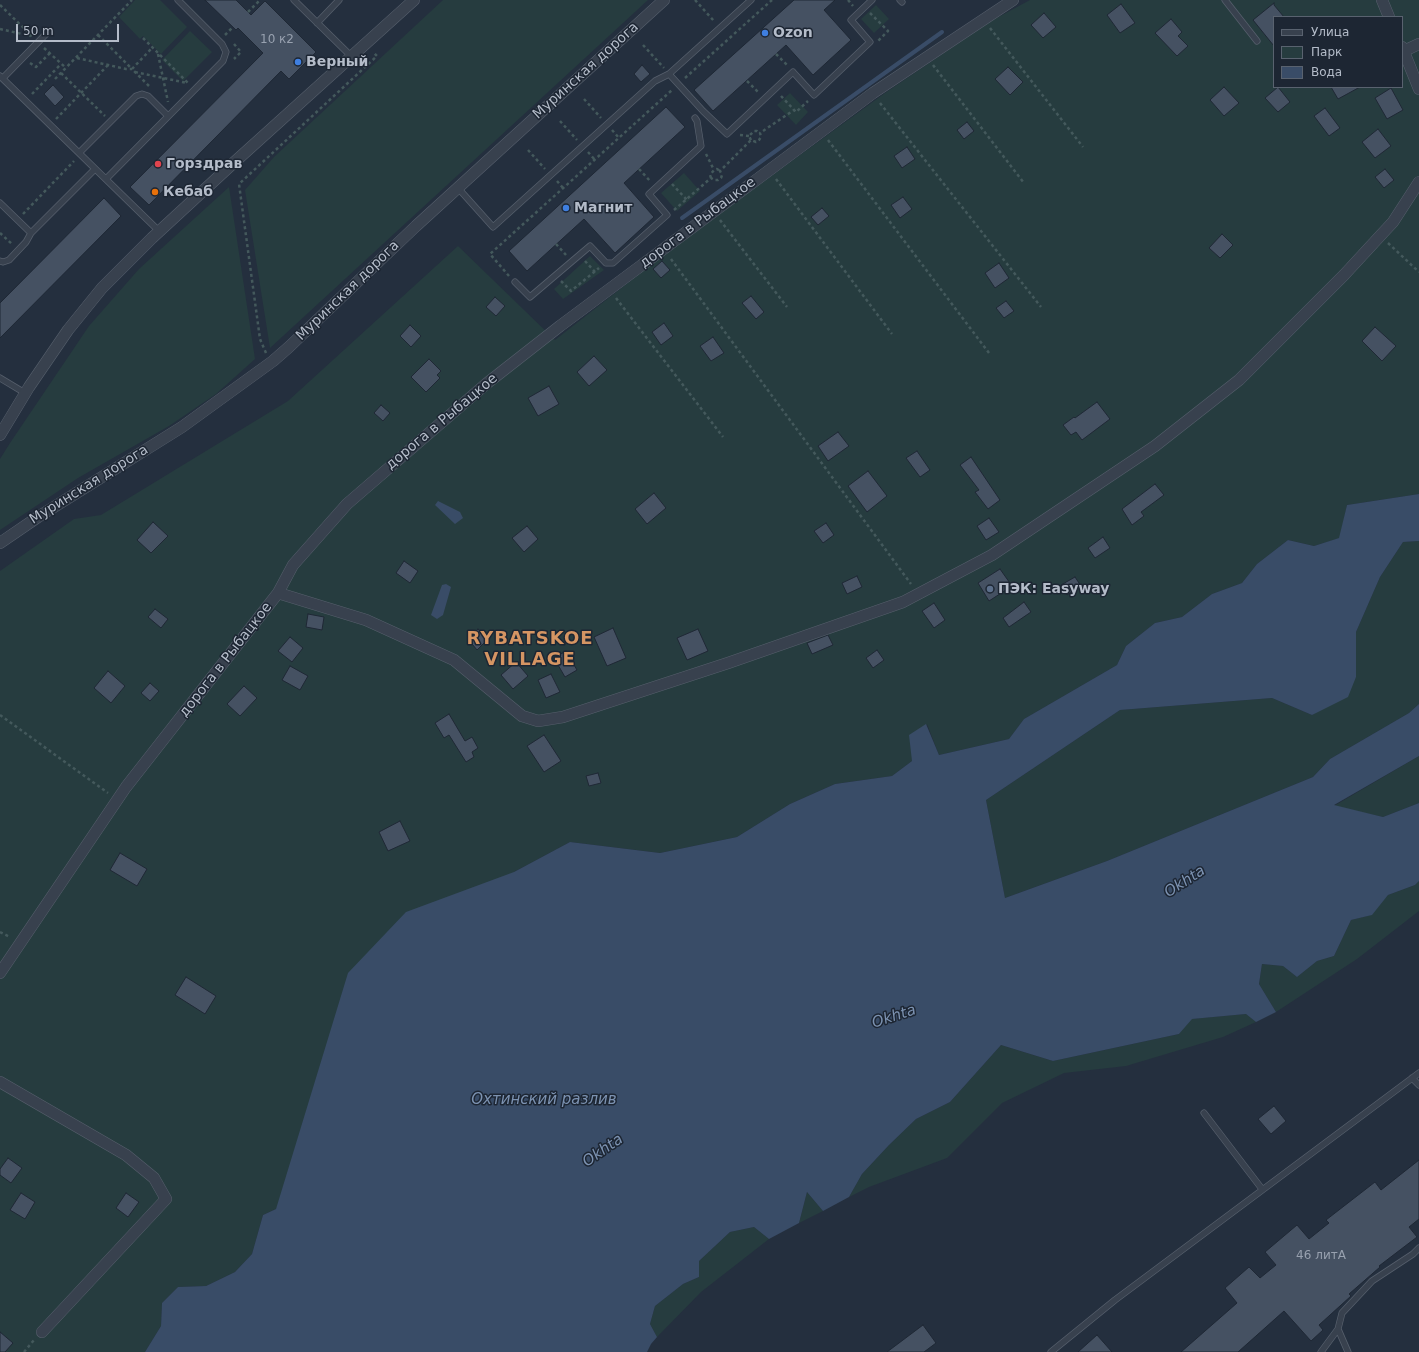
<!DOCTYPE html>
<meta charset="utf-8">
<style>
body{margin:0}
#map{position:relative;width:1419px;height:1352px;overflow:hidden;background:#242f3e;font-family:"DejaVu Sans",sans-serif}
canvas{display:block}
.legend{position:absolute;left:1273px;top:16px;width:130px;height:72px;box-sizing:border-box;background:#1d2633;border:1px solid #59626f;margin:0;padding:5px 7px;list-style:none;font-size:12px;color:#b4bcc9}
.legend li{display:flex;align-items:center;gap:8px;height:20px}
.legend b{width:20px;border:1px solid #59626f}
.scale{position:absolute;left:16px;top:24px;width:103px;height:18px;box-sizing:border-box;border:2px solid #b4bcc9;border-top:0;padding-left:5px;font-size:12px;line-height:14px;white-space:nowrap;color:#b4bcc9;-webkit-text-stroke:3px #1d2633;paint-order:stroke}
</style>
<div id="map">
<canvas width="1419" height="1352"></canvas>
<ul class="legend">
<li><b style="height:5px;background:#38414e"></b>Улица</li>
<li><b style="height:11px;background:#263c3f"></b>Парк</li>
<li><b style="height:11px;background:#394c67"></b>Вода</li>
</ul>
<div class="scale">50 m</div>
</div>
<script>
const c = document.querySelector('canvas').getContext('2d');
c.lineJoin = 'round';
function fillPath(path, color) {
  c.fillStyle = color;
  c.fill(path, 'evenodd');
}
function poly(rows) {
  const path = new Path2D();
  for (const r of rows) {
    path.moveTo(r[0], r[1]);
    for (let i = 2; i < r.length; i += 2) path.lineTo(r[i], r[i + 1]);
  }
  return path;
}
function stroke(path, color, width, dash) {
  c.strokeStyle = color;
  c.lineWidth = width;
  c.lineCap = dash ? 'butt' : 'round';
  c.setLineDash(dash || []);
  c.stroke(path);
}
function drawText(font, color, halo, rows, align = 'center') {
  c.font = font + ' "DejaVu Sans",sans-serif';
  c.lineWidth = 3;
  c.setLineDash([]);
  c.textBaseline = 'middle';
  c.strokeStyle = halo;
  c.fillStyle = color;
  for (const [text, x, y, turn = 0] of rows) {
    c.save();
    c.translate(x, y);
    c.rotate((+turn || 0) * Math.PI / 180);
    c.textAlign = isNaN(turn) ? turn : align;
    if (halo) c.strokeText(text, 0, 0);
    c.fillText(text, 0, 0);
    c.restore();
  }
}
fillPath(poly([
 [135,0,160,0,187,27,161,54,143,36,140,39,119,17],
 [443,0,648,0,270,348,245,190,274,157],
 [1030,0,1419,0,1419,494,1347,505,1340,538,1314,546,1288,540,1257,564,1242,583,1212,594,1182,617,1155,623,1126,646,1117,665,1024,719,1009,739,939,755,927,724,912,761,892,776,835,784,790,804,737,837,660,853,570,842,514,872,276,1209,263,1215,252,1254,235,1272,206,1286,178,1287,162,1303,161,1326,145,1352,0,1352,0,571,74,519,101,515,288,401,458,246,555,340,670,250,885,93,993,20],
 [1274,17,1402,17,1402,87,1274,87],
 [876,5,889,19,874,33,861,19],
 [190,31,212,52,183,81,162,60],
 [790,93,808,112,796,125,777,105],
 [684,173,700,191,677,211,661,193],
 [229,187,255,359,216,394,169,426,78,478,0,530,0,459,10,443,89,326,139,269],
 [590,256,604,270,563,299,554,289],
 [1419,541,1419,704,1409,713,1330,759,1313,777,1107,861,1005,898,986,800,1120,710,1272,698,1312,715,1356,677,1356,632,1380,577,1403,542],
 [1419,756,1419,803,1383,817,1334,806],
 [1419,881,1419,911,1357,959,1276,1012,1259,984,1262,964,1283,966,1297,977,1317,961,1334,956,1351,920,1371,915,1388,895,1415,885],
 [1246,1014,1256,1022,1223,1037,1126,1066,1064,1073,1002,1103,947,1158,869,1187,849,1197,862,1174,889,1145,916,1119,950,1102,1001,1045,1053,1061,1179,1034,1191,1019],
 [807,1192,823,1211,799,1223],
 [754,1227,769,1239,701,1292,657,1337,650,1324,655,1306,683,1284,699,1277,699,1261,730,1232]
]), '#263c3f');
fillPath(poly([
 [1419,494,1419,541,1403,542,1380,577,1356,632,1356,677,1348,697,1312,715,1272,698,1120,710,986,800,1005,898,1107,861,1313,777,1330,759,1409,713,1419,704,1419,756,1334,805,1383,817,1419,803,1419,881,1415,885,1388,895,1372,915,1351,920,1334,956,1317,961,1297,977,1283,966,1262,964,1259,984,1276,1012,1256,1022,1246,1014,1192,1019,1179,1034,1053,1061,1001,1045,950,1102,916,1119,889,1145,862,1174,849,1197,823,1211,807,1192,799,1223,769,1239,754,1227,730,1232,699,1261,699,1277,683,1284,655,1306,650,1324,657,1337,651,1344,647,1352,145,1352,161,1326,162,1303,178,1287,206,1286,235,1272,252,1254,263,1215,276,1209,348,973,406,912,514,872,570,842,660,853,737,837,790,804,835,784,892,776,912,761,909,735,926,724,939,755,1009,739,1024,719,1117,665,1126,646,1155,623,1182,617,1212,594,1242,583,1257,564,1288,540,1314,546,1339,538,1347,505],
 [438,501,460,512,463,518,455,524,435,505],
 [446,584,451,587,443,615,437,619,431,615,442,585]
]), '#394c67');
stroke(poly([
 [682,218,942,32]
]), '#394c67', 4);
const building = poly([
 [205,0,236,0,251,15,265,1,316,52,289,79,281,71,149,205,130,187,263,53,238,28,236,30,205,0],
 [794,0,835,0,824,10,851,40,813,75,786,45,713,111,694,90,794,0],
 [1274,3,1274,5,1284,17,1274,17,1274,46,1253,20,1274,3],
 [1121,4,1135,23,1120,33,1107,15,1121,4],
 [1044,13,1056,27,1043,38,1031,25,1044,13],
 [1171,19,1182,32,1178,36,1188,46,1177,56,1155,33,1171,19],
 [642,65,650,74,641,82,634,74,642,65],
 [1008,67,1023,82,1010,95,995,79,1008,67],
 [53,85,64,97,55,106,44,94,53,85],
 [1224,87,1239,103,1224,116,1210,100,1224,87],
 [1278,87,1290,102,1278,112,1265,98,1278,87],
 [1331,87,1360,87,1338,99,1331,87],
 [1391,88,1403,110,1387,119,1375,98,1391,88],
 [666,107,685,127,624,183,654,217,615,253,584,219,527,271,509,251,666,107],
 [1325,108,1340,128,1329,136,1314,116,1325,108],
 [967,122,974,131,964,139,957,130,967,122],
 [1378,129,1391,146,1375,158,1362,142,1378,129],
 [907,147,915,159,902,168,894,156,907,147],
 [1385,169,1394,180,1384,188,1375,177,1385,169],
 [903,197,912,209,900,218,891,205,903,197],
 [104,198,121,216,0,338,0,303,104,198],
 [822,208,829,216,818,225,811,217,822,208],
 [1222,234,1233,245,1220,258,1209,248,1222,234],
 [662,261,670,270,661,278,653,269,662,261],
 [999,263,1009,278,995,288,985,273,999,263],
 [751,296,764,312,756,319,742,303,751,296],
 [495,297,505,306,496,316,486,307,495,297],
 [1006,301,1014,311,1004,318,996,308,1006,301],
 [664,323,673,336,661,345,652,332,664,323],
 [410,325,421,336,411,347,400,336,410,325],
 [1375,327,1396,346,1382,361,1362,341,1375,327],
 [713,337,724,353,711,361,700,346,713,337],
 [594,356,607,370,589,386,577,372,594,356],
 [429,359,441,371,437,375,440,378,426,392,411,377,429,359],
 [549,386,559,404,538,416,528,398,549,386],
 [1097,402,1110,419,1082,440,1076,432,1071,435,1063,425,1074,417,1075,418,1097,402],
 [381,405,390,413,383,421,374,413,381,405],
 [838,432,849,446,828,461,818,446,838,432],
 [917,451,930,470,920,477,906,458,917,451],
 [971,457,1000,500,988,509,975,492,979,490,960,465,971,457],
 [868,471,887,496,867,512,848,486,868,471],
 [1155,484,1164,495,1141,512,1144,516,1132,525,1122,509,1155,484],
 [654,493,666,508,647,524,635,509,654,493],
 [989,518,999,532,986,540,977,526,989,518],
 [153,522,168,536,151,553,137,540,153,522],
 [826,523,834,535,823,543,814,531,826,523],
 [527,526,538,539,524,552,512,538,527,526],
 [1103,537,1110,548,1095,558,1088,548,1103,537],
 [404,561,418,571,410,583,396,573,404,561],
 [1000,569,1012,586,989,601,978,583,1000,569],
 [857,576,862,587,847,594,842,583,857,576],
 [1075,577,1081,586,1067,595,1061,585,1075,577],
 [1024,602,1031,612,1009,627,1003,618,1024,602],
 [934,603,945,620,934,628,922,611,934,603],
 [155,609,168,619,161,628,148,617,155,609],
 [308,614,324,617,322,630,306,627,308,614],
 [613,628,626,658,607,666,594,637,613,628],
 [478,629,488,639,477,650,468,639,478,629],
 [698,629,708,651,687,660,677,638,698,629],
 [828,635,833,645,812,654,807,643,828,635],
 [290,637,303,648,292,662,278,651,290,637],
 [877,650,884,660,873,668,866,658,877,650],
 [566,651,577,670,565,677,554,658,566,651],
 [516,662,528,676,513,689,501,675,516,662],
 [290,666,308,676,300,690,282,680,290,666],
 [108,671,125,686,111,703,94,688,108,671],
 [551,674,560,692,546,698,538,680,551,674],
 [150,683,159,691,150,701,141,693,150,683],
 [244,686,257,698,240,716,227,704,244,686],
 [449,714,465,741,472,737,478,748,472,752,474,757,466,762,449,735,444,738,435,723,449,714],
 [544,735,561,761,544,772,527,746,544,735],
 [598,773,601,783,589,786,586,776,598,773],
 [400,821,410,841,388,851,379,832,400,821],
 [120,853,147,869,137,886,110,870,120,853],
 [186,977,216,996,205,1014,175,995,186,977],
 [1274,1106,1286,1121,1271,1134,1258,1119,1274,1106],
 [8,1158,22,1168,11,1183,0,1175,0,1169,8,1158],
 [1419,1160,1419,1219,1409,1227,1417,1237,1379,1266,1380,1267,1349,1294,1351,1296,1319,1325,1323,1330,1311,1341,1284,1311,1238,1352,1181,1352,1237,1303,1225,1288,1249,1267,1260,1278,1276,1265,1265,1252,1297,1225,1309,1239,1329,1223,1326,1220,1375,1182,1381,1190,1419,1160],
 [21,1193,35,1202,25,1219,10,1210,21,1193],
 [126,1193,139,1202,128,1217,116,1208,126,1193],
 [923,1325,936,1343,924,1352,887,1352,923,1325],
 [0,1332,13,1343,5,1352,0,1352,0,1332],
 [1097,1335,1112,1352,1078,1352,1097,1335]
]);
fillPath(building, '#455162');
stroke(building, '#1f2835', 1);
const lane = poly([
 [294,0,352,57],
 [900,0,902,2],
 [1225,0,1257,41],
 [317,23,339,0],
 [669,74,703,111,727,134,793,72,814,95,870,42,851,20,872,0],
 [0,76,160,232],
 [3,78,47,33],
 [79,153,136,96,142,94,148,96,168,116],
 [106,179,223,61,226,52,222,44,178,0],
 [458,188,493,227,655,81,669,74,751,0],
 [0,203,31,233],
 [0,261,3,262,9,260,26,242,31,233,95,169],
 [515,282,530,297,590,246,606,263,613,263,667,215,649,194,701,146,697,121,695,118],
 [0,378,25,393],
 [1412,1078,1419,1085],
 [1204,1113,1262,1189],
 [1051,1352,1115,1300,1419,1073],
 [1321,1352,1338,1329],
 [1348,1352,1338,1329,1342,1313,1372,1281,1413,1254,1419,1248]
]);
const street = poly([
 [1382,0,1389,17],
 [1402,47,1419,89],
 [1404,51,1419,44],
 [0,435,29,387,68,330,102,288,152,238,229,167,414,0],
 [0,543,38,517,182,427,273,361,289,347,416,226,664,0],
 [278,593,366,620,454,660,522,716,538,721,563,717,728,663,903,602,992,555,1155,446,1239,380,1344,275,1380,236,1393,222,1419,182],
 [0,973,126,787,278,593,293,565,347,504,486,384,560,326,873,93,1013,0],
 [0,1082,126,1155,154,1178,166,1199,42,1332]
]);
stroke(lane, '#565f6c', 7);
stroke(street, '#565f6c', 12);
stroke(poly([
 [695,0,714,21],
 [848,0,853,6],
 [0,5,32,36],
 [248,12,260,0],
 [870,13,888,31,878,41],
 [990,28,1083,147],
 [0,29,31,36],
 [98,35,132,69],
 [225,35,233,27],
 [143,38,188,83],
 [234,44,241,52,234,59],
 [643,45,664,68],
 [44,48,66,68],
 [158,54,168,102],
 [776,54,787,65],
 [77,58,126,69,132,69],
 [30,63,36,67,50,53],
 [933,65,1024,183],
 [135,72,187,83],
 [61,73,105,116],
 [685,78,772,0],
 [55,79,132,0],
 [747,81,758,92],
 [149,86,132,69,152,48],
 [32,94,61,64],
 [781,96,796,112,808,101],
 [584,99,601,118],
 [880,103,1041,307],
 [56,119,108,65],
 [560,121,577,140],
 [612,130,619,138],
 [740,135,749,136],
 [751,140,749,136,754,131,757,131,760,133],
 [828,140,989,353],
 [528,150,545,169],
 [588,152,595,160],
 [706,154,714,170],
 [639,169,651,182],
 [711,178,710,175,714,170,717,169,720,171],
 [776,179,892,334],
 [557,181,563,188],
 [672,184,687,200],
 [674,210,711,178,714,180,718,180,721,178,722,175,720,171,751,140,756,142,759,140,761,137,760,133,794,110],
 [23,214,74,161],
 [720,220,787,307],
 [0,233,13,245],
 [1388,243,1419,272],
 [556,244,566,255],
 [671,259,911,584],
 [585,261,595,272],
 [509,276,490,254,672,90],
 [561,281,571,291,599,268],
 [616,298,723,437],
 [266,353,260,339,239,184,377,56,374,53],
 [0,715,108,793],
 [0,932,10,937],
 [24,1352,34,1340]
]), '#44595c', 2.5, [3, 3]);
stroke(lane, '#38414e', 5.5);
stroke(street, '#38414e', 11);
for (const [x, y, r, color] of [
 [765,33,4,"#3f7fe0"],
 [298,62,4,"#3f7fe0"],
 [158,164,4,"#e0444e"],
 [155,192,4,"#e8710a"],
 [566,208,4,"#3f7fe0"],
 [990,589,4,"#5c6f8a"]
]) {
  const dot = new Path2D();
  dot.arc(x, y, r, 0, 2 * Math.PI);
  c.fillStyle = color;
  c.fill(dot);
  stroke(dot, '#1d2633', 1.5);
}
drawText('12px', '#98a1af', null, [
 ["10 к2",277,40],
 ["46 литА",1321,1256]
]);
drawText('bold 14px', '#b4bcc9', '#1d2633', [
 ["Ozon",773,33],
 ["Верный",306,62],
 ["Горздрав",166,164],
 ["Кебаб",163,192],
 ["Магнит",574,208],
 ["ПЭК: Easyway",998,589]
], 'left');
drawText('14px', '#b4bcc9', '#1d2633', [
 ["Муринская дорога",586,71,-42],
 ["дорога в Рыбацкое",698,223,-37],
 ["Муринская дорога",348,291,-44],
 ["дорога в Рыбацкое",442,422,-40],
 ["Муринская дорога",89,485,-32],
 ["дорога в Рыбацкое",226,660,-52]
]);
drawText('italic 15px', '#7c92b1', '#1d2633', [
 ["Okhta",1185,882,-33],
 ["Okhta",894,1017,-18],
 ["Охтинский разлив",544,1100],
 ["Okhta",603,1151,-35]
]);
c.letterSpacing = '1px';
drawText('bold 18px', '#d59563', '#1d2633', [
 ["RYBATSKOE",530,639],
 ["VILLAGE",530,660]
]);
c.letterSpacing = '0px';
</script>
